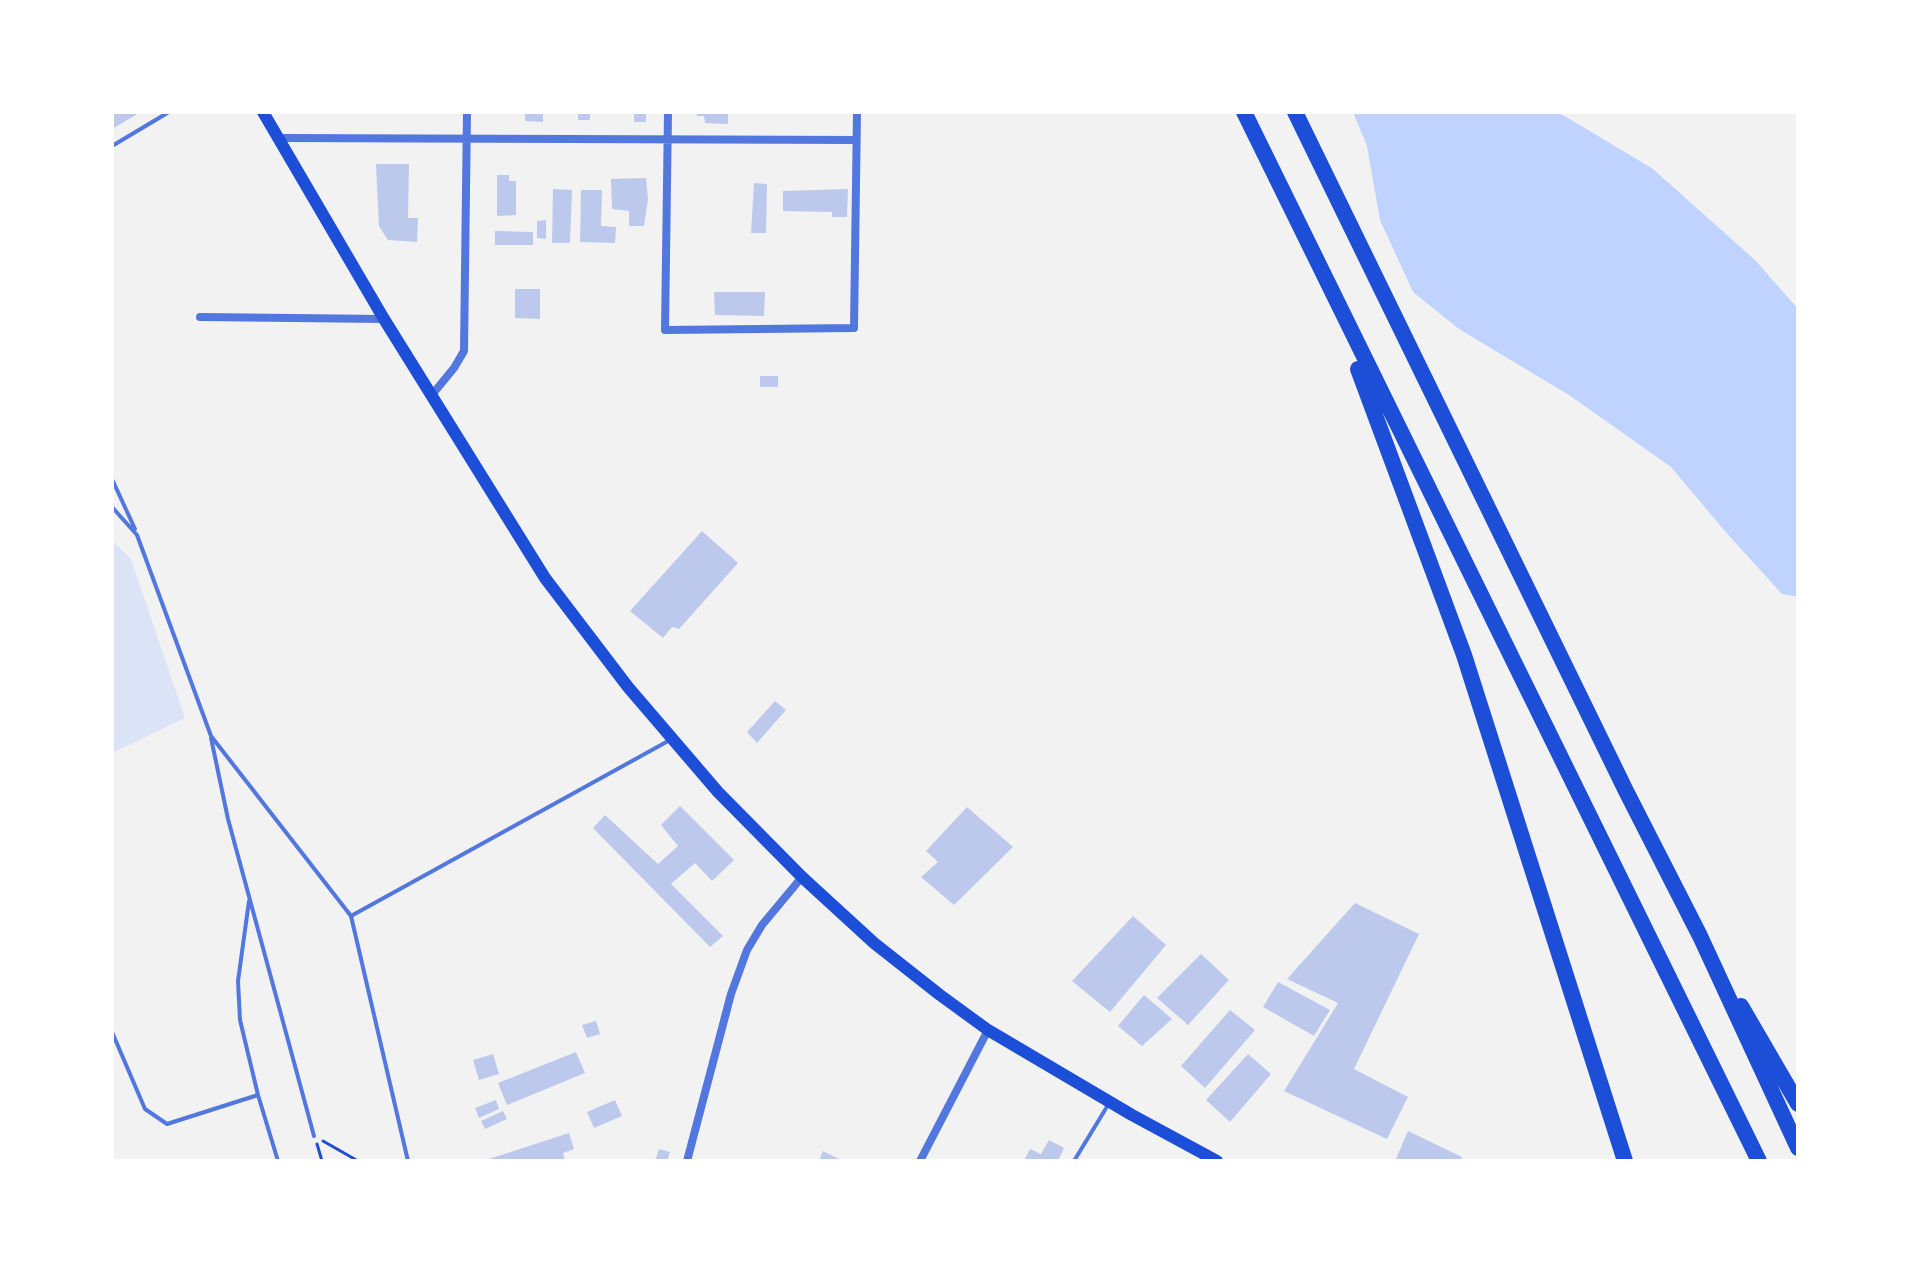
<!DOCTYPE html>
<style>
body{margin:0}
#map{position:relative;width:1910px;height:1273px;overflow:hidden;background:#f2f2f2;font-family:"Noto Serif",serif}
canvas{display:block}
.frame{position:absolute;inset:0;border:114px solid #fff;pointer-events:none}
</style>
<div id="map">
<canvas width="1910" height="1273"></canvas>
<div class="frame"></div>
</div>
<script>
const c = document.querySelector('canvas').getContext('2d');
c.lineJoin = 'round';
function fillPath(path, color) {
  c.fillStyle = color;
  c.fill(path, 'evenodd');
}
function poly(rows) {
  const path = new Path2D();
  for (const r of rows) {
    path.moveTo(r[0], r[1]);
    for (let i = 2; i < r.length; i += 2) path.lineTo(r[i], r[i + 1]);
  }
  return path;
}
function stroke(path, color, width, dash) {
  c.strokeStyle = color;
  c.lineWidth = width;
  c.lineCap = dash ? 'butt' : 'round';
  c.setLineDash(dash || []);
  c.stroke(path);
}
fillPath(poly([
 [112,540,131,559,185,718,112,753]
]), '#dbe4f7');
fillPath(poly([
 [1353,112,1558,112,1653,169,1756,261,1798,309,1798,597,1782,594,1723,529,1671,467,1569,395,1459,329,1413,292,1380,220,1367,146]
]), '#bfd3fe');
fillPath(poly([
 [112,112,141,112,112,129],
 [525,112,543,112,543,122,525,121],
 [578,112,590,112,590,120,578,120],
 [634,112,646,112,646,122,634,122],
 [697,112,728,112,728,124,705,123,704,116,697,116],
 [376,164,409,164,408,218,418,218,417,242,388,240,379,226],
 [497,175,509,175,509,181,516,181,516,215,497,216],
 [646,178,648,199,644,226,629,226,629,211,612,209,611,179],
 [754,183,767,184,766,233,751,233],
 [553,189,572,190,570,243,552,243],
 [848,189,847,217,832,217,832,212,783,211,783,191],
 [581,190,602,190,601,226,616,227,615,243,580,242],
 [546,220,546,239,537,238,537,221],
 [495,231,533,232,533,245,495,245],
 [515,289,540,289,540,319,515,318],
 [714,292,765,292,764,316,715,315],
 [760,376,778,376,778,387,760,387],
 [702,531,738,563,679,629,672,627,663,638,630,611],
 [775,701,786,710,757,743,747,732],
 [680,806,734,860,712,881,695,863,671,884,723,936,710,947,593,828,605,815,658,864,678,846,661,825],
 [967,807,1013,847,954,905,921,877,938,862,926,851],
 [1355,903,1419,934,1354,1069,1408,1097,1387,1139,1284,1091,1338,1003,1287,979],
 [1133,916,1166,945,1110,1012,1072,981],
 [1201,954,1229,980,1188,1025,1157,998],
 [1278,982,1330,1010,1314,1036,1263,1007],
 [1144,995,1172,1019,1142,1046,1118,1026],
 [1230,1010,1255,1030,1205,1088,1181,1066],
 [596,1021,600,1034,587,1038,582,1025],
 [576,1052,585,1073,507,1105,498,1083],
 [493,1054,499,1074,479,1080,473,1060],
 [1248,1054,1271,1074,1230,1122,1206,1100],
 [496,1100,499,1109,479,1118,475,1108],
 [615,1100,622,1116,594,1128,587,1112],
 [503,1111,507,1119,485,1129,481,1121],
 [1408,1131,1462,1157,1460,1161,1395,1161],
 [569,1133,574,1149,563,1153,565,1161,483,1161],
 [1049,1140,1064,1148,1058,1161,1024,1161,1030,1149,1041,1154],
 [659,1149,670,1152,667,1161,655,1161],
 [823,1151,843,1161,819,1161]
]), '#bdc9ec');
stroke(poly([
 [323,1141,358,1161],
 [317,1144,322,1161]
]), '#1d4ed8', 3);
stroke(poly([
 [112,146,169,112],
 [112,479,135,529],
 [112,507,137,535,211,736,351,916,670,740],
 [211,738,228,819,314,1136],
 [249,901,238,981,240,1020,258,1095,278,1161],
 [351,916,408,1161],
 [112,1032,145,1109,167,1124,258,1095],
 [1074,1161,1108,1105]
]), '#5277de', 4);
stroke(poly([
 [668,112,665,330,854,328,857,112],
 [279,138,856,140],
 [200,317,384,319],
 [431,396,454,368,464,351,467,112],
 [687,1161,731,994,747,950,762,925,802,877],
 [920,1161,988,1030]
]), '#5277de', 8);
stroke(poly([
 [263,112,384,319,545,578,628,687,718,792,802,877,874,943,940,995,988,1030,1132,1115,1217,1161]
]), '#1d4ed8', 12);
stroke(poly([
 [1244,112,1759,1161],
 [1295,112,1626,791,1700,936,1798,1148],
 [1358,369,1464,655,1625,1161],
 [1741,1006,1798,1104]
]), '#1d4ed8', 16);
</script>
